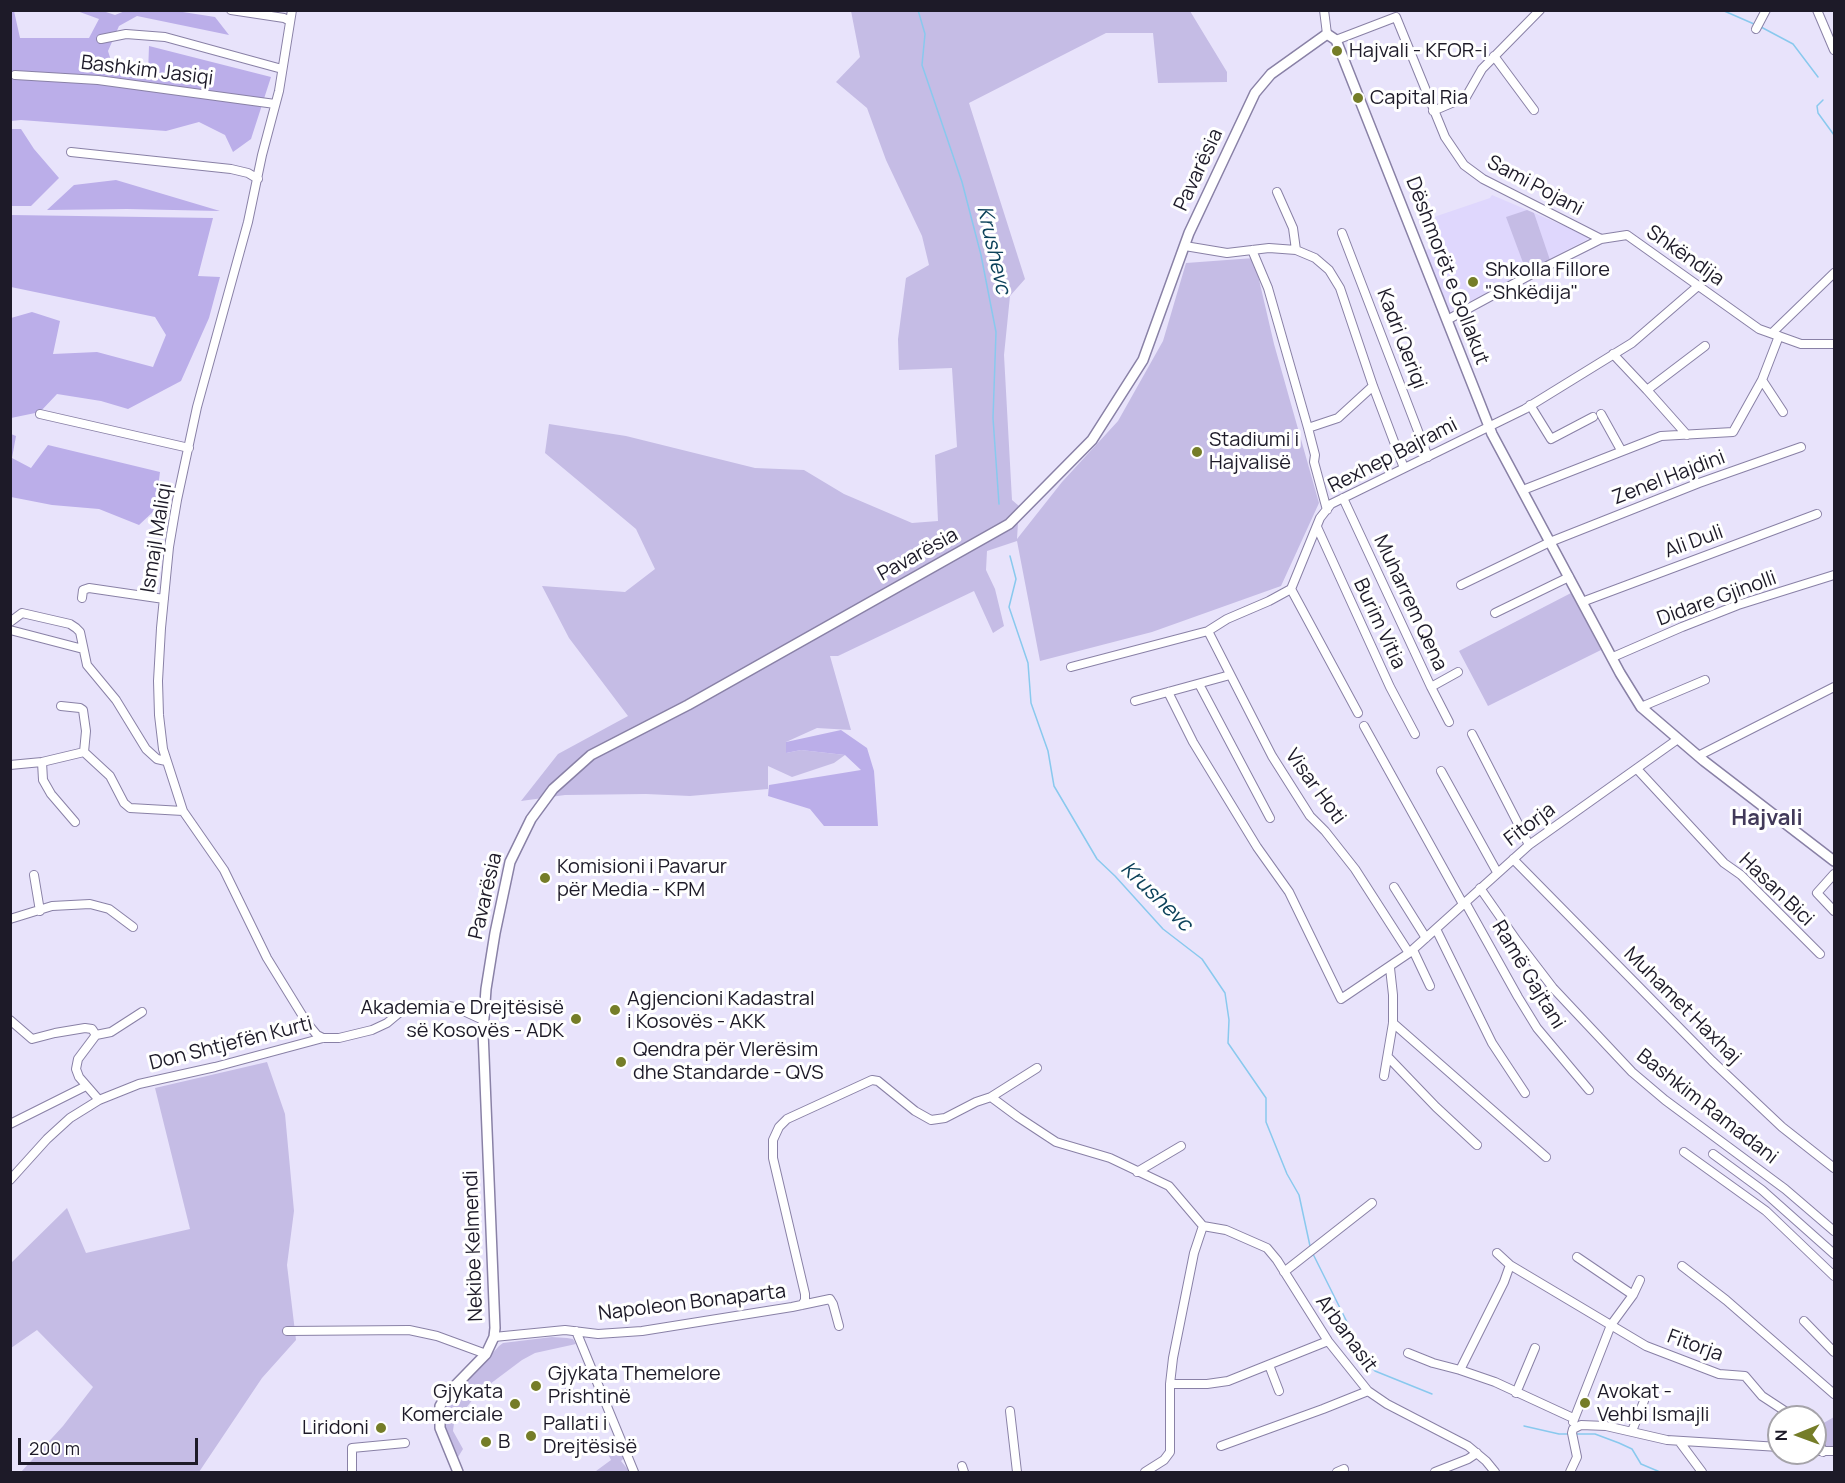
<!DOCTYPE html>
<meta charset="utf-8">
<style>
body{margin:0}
#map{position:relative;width:1845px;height:1483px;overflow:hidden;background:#e8e3fb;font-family:Manrope,sans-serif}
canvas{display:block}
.frame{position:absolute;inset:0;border:12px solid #1d1a28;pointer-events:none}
.north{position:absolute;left:1767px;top:1405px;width:60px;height:60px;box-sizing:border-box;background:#fff;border:2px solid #a5a3a9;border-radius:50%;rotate:269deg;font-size:16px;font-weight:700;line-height:24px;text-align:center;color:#1d1a28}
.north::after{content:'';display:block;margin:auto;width:21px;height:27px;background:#757d28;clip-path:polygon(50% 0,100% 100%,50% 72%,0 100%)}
.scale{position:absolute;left:18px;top:1438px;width:180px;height:27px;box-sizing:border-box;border:3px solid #1d1a28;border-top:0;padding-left:8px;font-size:18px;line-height:21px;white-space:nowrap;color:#1d1a28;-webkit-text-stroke:4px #fff;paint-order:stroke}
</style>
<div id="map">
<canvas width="1845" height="1483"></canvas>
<div class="frame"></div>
<div class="north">N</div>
<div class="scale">200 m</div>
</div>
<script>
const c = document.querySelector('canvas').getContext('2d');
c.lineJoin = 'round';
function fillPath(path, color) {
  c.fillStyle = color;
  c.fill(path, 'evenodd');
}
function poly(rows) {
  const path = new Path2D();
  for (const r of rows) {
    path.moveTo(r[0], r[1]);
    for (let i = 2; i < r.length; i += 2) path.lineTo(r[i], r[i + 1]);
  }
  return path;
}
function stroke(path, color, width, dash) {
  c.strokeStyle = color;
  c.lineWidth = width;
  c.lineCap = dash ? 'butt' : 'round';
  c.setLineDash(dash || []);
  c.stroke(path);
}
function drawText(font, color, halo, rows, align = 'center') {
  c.font = font + ' Manrope,sans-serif';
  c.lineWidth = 6;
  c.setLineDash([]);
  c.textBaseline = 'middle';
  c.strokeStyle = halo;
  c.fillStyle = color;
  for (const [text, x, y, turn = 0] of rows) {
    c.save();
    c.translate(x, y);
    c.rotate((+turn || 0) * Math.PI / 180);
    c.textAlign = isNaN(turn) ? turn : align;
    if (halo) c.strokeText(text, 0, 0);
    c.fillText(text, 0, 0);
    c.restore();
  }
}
fillPath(poly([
 [1492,195,1588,236,1588,239,1450,312,1425,251,1441,243,1434,217,1490,198]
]), '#dfd7fd');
fillPath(poly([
 [851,11,1190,11,1227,72,1227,82,1158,83,1153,33,1106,33,969,103,1025,279,1010,296,1004,355,1012,500,1019,506,1017,539,1062,482,1118,421,1163,341,1186,263,1254,258,1274,344,1319,503,1281,586,1152,632,1040,661,1017,541,987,551,986,570,995,589,1004,626,993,633,974,591,838,656,830,656,851,730,817,728,786,742,786,753,801,750,845,755,834,763,792,777,768,766,768,789,690,796,646,794,565,795,521,801,558,754,628,716,569,638,542,586,625,592,655,569,636,529,545,453,549,424,626,436,755,468,804,470,844,494,912,523,938,521,935,455,957,447,952,368,899,370,898,339,906,278,929,265,922,236,886,160,867,108,836,82,860,57],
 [1527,210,1534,213,1550,260,1525,268,1506,217],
 [1571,593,1601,650,1488,706,1459,651],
 [267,1062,285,1114,294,1211,287,1265,296,1340,262,1378,199,1472,21,1472,63,1426,93,1387,37,1330,11,1348,11,1263,67,1208,86,1253,190,1229,155,1088],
 [552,1337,567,1338,573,1339,576,1344,535,1353,522,1360,478,1393,454,1423,453,1431,463,1449,455,1462,444,1431,444,1414,448,1403,499,1346,503,1343],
 [570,1385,579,1394,563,1406,554,1396],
 [1834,1417,1834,1449,1830,1450,1824,1446,1821,1436,1815,1428],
 [619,1447,624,1458,621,1461,630,1472,597,1472,596,1471,611,1460,609,1456]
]), '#c5bce5');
fillPath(poly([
 [170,10,215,17,229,35,137,16,119,26,108,51,114,70,128,70,148,74,149,46,271,77,251,139,233,152,225,135,199,122,166,131,21,120,11,121,10,11,14,11,20,38,89,38,99,19,77,11,103,11,115,15,125,11],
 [11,129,21,129,34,149,59,178,31,206,11,206],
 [116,180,220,211,127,209,47,210,74,185],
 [11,215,213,218,198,276,220,277,209,318,181,381,128,409,101,401,57,394,40,412,11,418,11,318,32,312,60,321,53,354,97,352,153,367,166,335,155,317,11,287],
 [11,434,16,436,12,458,31,468,48,445,160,472,155,510,139,525,99,509,52,505,11,497],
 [841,730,867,748,874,771,878,826,824,826,810,809,768,796,769,785,861,770,845,755,801,750,786,753,786,742]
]), '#bbaee9');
stroke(poly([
 [918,10,925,34,922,65,962,182,981,255,996,332,993,418,999,504],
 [1722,10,1754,24],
 [1761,27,1793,44,1818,77],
 [1823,100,1817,106,1818,113,1834,135],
 [1010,556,1016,579,1009,607,1028,663,1031,703,1048,751,1054,786,1097,859,1115,876,1163,929,1202,959,1225,993,1229,1020,1228,1043,1266,1098,1266,1122,1287,1174,1299,1195,1310,1246],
 [1313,1254,1352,1332,1353,1345,1375,1371,1432,1394],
 [1524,1426,1559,1434,1570,1434],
 [1575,1434,1595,1434,1619,1443,1632,1449,1641,1464,1660,1472]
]), '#89c9ee', 1.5);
const minor = poly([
 [231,10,284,18,290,21],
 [292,10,279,91,262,155,248,222,197,407,177,500,169,547,161,628,158,681,159,715,163,749,183,811,224,870,267,958,307,1023,317,1035,323,1038],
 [1324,10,1327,34],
 [1817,10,1834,50],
 [1756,29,1766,10],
 [101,39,126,34,165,37,282,69],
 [1336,40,1396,17,1445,137,1464,165,1483,179,1601,239],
 [1494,56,1534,110],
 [15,75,98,80,275,104],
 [1433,111,1466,97,1482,69,1540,10],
 [71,152,231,169,248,173,258,179],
 [1277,192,1293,228,1296,250],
 [1342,233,1428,457],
 [1185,246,1227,253,1269,248,1296,250,1315,258,1329,270,1340,288,1373,386,1404,468],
 [1252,250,1268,288,1308,428,1315,455,1314,462,1327,510],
 [1447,320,1541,269,1601,239,1627,235,1759,329,1801,344,1834,344],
 [1772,333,1834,273],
 [1613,354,1647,390,1705,346],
 [1762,380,1783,412],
 [1647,390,1687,435],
 [1530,405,1551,439,1593,417],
 [40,414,189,448],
 [1601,414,1621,450],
 [1308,428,1338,418,1373,386],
 [1523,490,1661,436,1733,432,1762,380,1779,336],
 [1343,498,1431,687,1449,722],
 [1317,527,1390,687,1415,734],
 [1461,585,1550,542,1699,483,1801,447],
 [1291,589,1358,713],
 [82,598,83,590,89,588,164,599],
 [1582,602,1817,514],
 [1495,613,1569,577],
 [10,622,22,613,70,624,76,628,80,632,87,665,116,700,146,749,157,759,166,761],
 [10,630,83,649],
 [1208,631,1272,756,1310,816,1325,831,1355,869,1409,953],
 [1613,657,1682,627,1738,605,1834,575],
 [1071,667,1208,631,1227,619,1269,601,1291,589,1320,518,1331,504,1525,409,1632,343,1698,286],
 [1199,684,1270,818],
 [1431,687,1458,672],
 [1168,692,1193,742,1257,847,1289,892,1341,999,1409,953,1529,845,1678,739],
 [1135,701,1230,675],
 [61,706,80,708,83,710,86,731,84,752],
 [1641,707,1705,680],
 [1364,726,1463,904],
 [1472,734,1529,845],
 [1698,756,1834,687],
 [42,762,43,780,51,794,75,822],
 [10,765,42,762,84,752,110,776,124,803,130,808,183,811],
 [1637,769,1724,863,1741,875,1820,954],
 [1441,771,1497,872],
 [1513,859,1712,1061,1782,1127,1834,1168],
 [1834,874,1817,893,1834,911],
 [34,875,40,911],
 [1394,887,1426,938],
 [1480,888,1517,941,1553,988,1632,1072,1665,1100,1785,1189,1834,1231],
 [1465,902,1518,997,1537,1028,1589,1090],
 [10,919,52,906,90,904,109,909,133,927],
 [1436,929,1492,1043,1525,1093],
 [1413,950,1430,986],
 [10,1020,32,1039,55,1033,85,1028,92,1029,96,1035],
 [1393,1023,1546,1157],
 [1388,1057,1436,1107,1477,1145],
 [1384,1076,1393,1023,1393,995,1390,968],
 [991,1097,1037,1068],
 [99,1100,79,1077,76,1069,78,1059,96,1035,111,1032,142,1012],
 [10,1124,86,1086],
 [1684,1152,1766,1211,1834,1276],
 [1713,1154,1762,1190,1834,1254],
 [1137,1172,1181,1146],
 [10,1180,47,1139,70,1118,99,1100,139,1084,215,1067,323,1038,339,1038,372,1030,387,1023,399,1013,414,1006,441,1005,455,1007,483,1020],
 [1203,1226,1226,1230,1267,1248,1277,1260,1328,1341,1368,1391,1387,1404,1468,1446,1486,1461,1495,1472],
 [1497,1253,1510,1265,1646,1346,1719,1374,1745,1376,1762,1396,1794,1417],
 [1577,1257,1633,1295],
 [1510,1265,1504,1282,1460,1370,1495,1382,1573,1418],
 [1682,1266,1726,1300,1834,1394],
 [1284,1272,1372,1203],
 [802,1305,805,1300,805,1294,773,1158,773,1140,779,1127,787,1119,872,1080,878,1081,915,1111,931,1120,945,1118,976,1102,991,1097,1018,1117,1056,1142,1110,1158,1169,1186,1203,1226],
 [1804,1321,1834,1352],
 [287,1331,409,1330,437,1336,486,1354],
 [576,1331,634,1472],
 [494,1337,565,1330,598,1334,642,1331,792,1307,830,1299,833,1304,839,1326],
 [1408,1353,1433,1363,1460,1370],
 [1269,1365,1279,1391],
 [1170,1384,1207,1384,1228,1381,1328,1341],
 [1516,1393,1535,1348],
 [1010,1411,1017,1472],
 [1573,1422,1611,1325,1633,1295,1640,1280],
 [1632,1431,1644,1401],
 [1815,1431,1823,1452],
 [1679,1441,1702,1472],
 [1221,1446,1323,1409,1368,1391],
 [1815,1451,1834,1451],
 [962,1466,964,1472],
 [352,1472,352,1448,405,1443],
 [1145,1472,1164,1460,1170,1452,1170,1384,1173,1358,1194,1253,1203,1226],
 [1337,1472,1344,1469],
 [1435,1472,1468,1459,1477,1453],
 [1570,1472,1577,1457,1572,1433,1573,1429,1581,1425,1606,1426,1667,1440,1779,1447]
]);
const tertiary = poly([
 [458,1472,440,1428,440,1406,447,1394,486,1354,494,1337,495,1328,483,1031,486,989,495,933,510,862,531,819,553,789,591,755,688,705,1009,524,1092,440,1143,360,1189,233,1255,93,1271,74,1327,34,1336,40,1492,434,1620,673,1641,707,1704,761,1834,861]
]);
stroke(minor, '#8981a6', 10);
stroke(tertiary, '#8981a6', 12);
stroke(minor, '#fff', 8);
stroke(tertiary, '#fff', 9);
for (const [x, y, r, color] of [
 [1337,51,6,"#757d28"],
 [1358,98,6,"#757d28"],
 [1473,282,6,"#757d28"],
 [1197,452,6,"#757d28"],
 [545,878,6,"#757d28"],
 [615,1010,6,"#757d28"],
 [576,1019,6,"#757d28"],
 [621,1062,6,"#757d28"],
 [536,1386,6,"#757d28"],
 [1585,1403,6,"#757d28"],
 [515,1404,6,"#757d28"],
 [381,1428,6,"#757d28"],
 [531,1436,6,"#757d28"],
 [486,1442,6,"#757d28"]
]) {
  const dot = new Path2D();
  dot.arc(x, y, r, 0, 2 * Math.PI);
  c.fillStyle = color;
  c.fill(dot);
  stroke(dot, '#fff', 2);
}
drawText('20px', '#1d1a28', '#fff', [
 ["Hajvali - KFOR-i",1349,51],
 ["Capital Ria",1370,98],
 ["Shkolla Fillore",1485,270],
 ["\"Shkëdija\"",1485,293],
 ["Stadiumi i",1209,440],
 ["Hajvalisë",1209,463],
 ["Komisioni i Pavarur",557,867],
 ["për Media - KPM",557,890],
 ["Agjencioni Kadastral",627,999],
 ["i Kosovës - AKK",627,1022],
 ["Akademia e Drejtësisë",564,1008,"right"],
 ["së Kosovës - ADK",564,1031,"right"],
 ["Qendra për Vlerësim",633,1050],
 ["dhe Standarde - QVS",633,1073],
 ["Gjykata Themelore",548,1374],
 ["Prishtinë",548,1397],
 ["Gjykata",503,1392,"right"],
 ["Komerciale",503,1415,"right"],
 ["Avokat -",1597,1392],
 ["Vehbi Ismajli",1597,1415],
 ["Pallati i",543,1424],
 ["Drejtësisë",543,1447],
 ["Liridoni",369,1428,"right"],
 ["B",498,1442]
], 'left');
drawText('20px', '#1d1a28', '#fff', [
 ["Bashkim Jasiqi",147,71,7],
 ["Pavarësia",1199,170,-65],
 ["Sami Pojani",1535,186,28],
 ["Shkëndija",1685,256,35],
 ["Dëshmorët e Gollakut",1447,271,69],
 ["Kadri Qeriqi",1401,339,69],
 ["Rexhep Bajrami",1393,456,-27],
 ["Zenel Hajdini",1669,478,-21],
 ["Ismajl Maliqi",157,538,-81],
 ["Ali Duli",1694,542,-20],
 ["Pavarësia",918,555,-29],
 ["Didare Gjinolli",1717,599,-20],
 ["Muharrem Qena",1410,603,65],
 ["Burim Vitia",1379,624,65],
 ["Visar Hoti",1315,787,54],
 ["Fitorja",1530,825,-37],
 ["Hasan Bici",1776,890,44],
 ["Pavarësia",486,896,-77],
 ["Ramë Gajtani",1528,975,59],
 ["Muhamet Haxhaj",1682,1006,45],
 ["Don Shtjefën Kurti",231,1044,-14],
 ["Bashkim Ramadani",1707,1107,38],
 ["Nekibe Kelmendi",474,1246,-92],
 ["Napoleon Bonaparta",692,1303,-7],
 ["Arbanasit",1346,1334,54],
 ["Fitorja",1695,1346,20]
]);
drawText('italic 21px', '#0d425b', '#fff', [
 ["Krushevc",993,250,77],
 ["Krushevc",1156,897,44]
]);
drawText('bold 22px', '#413959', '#fff', [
 ["Hajvali",1767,819]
]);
</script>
